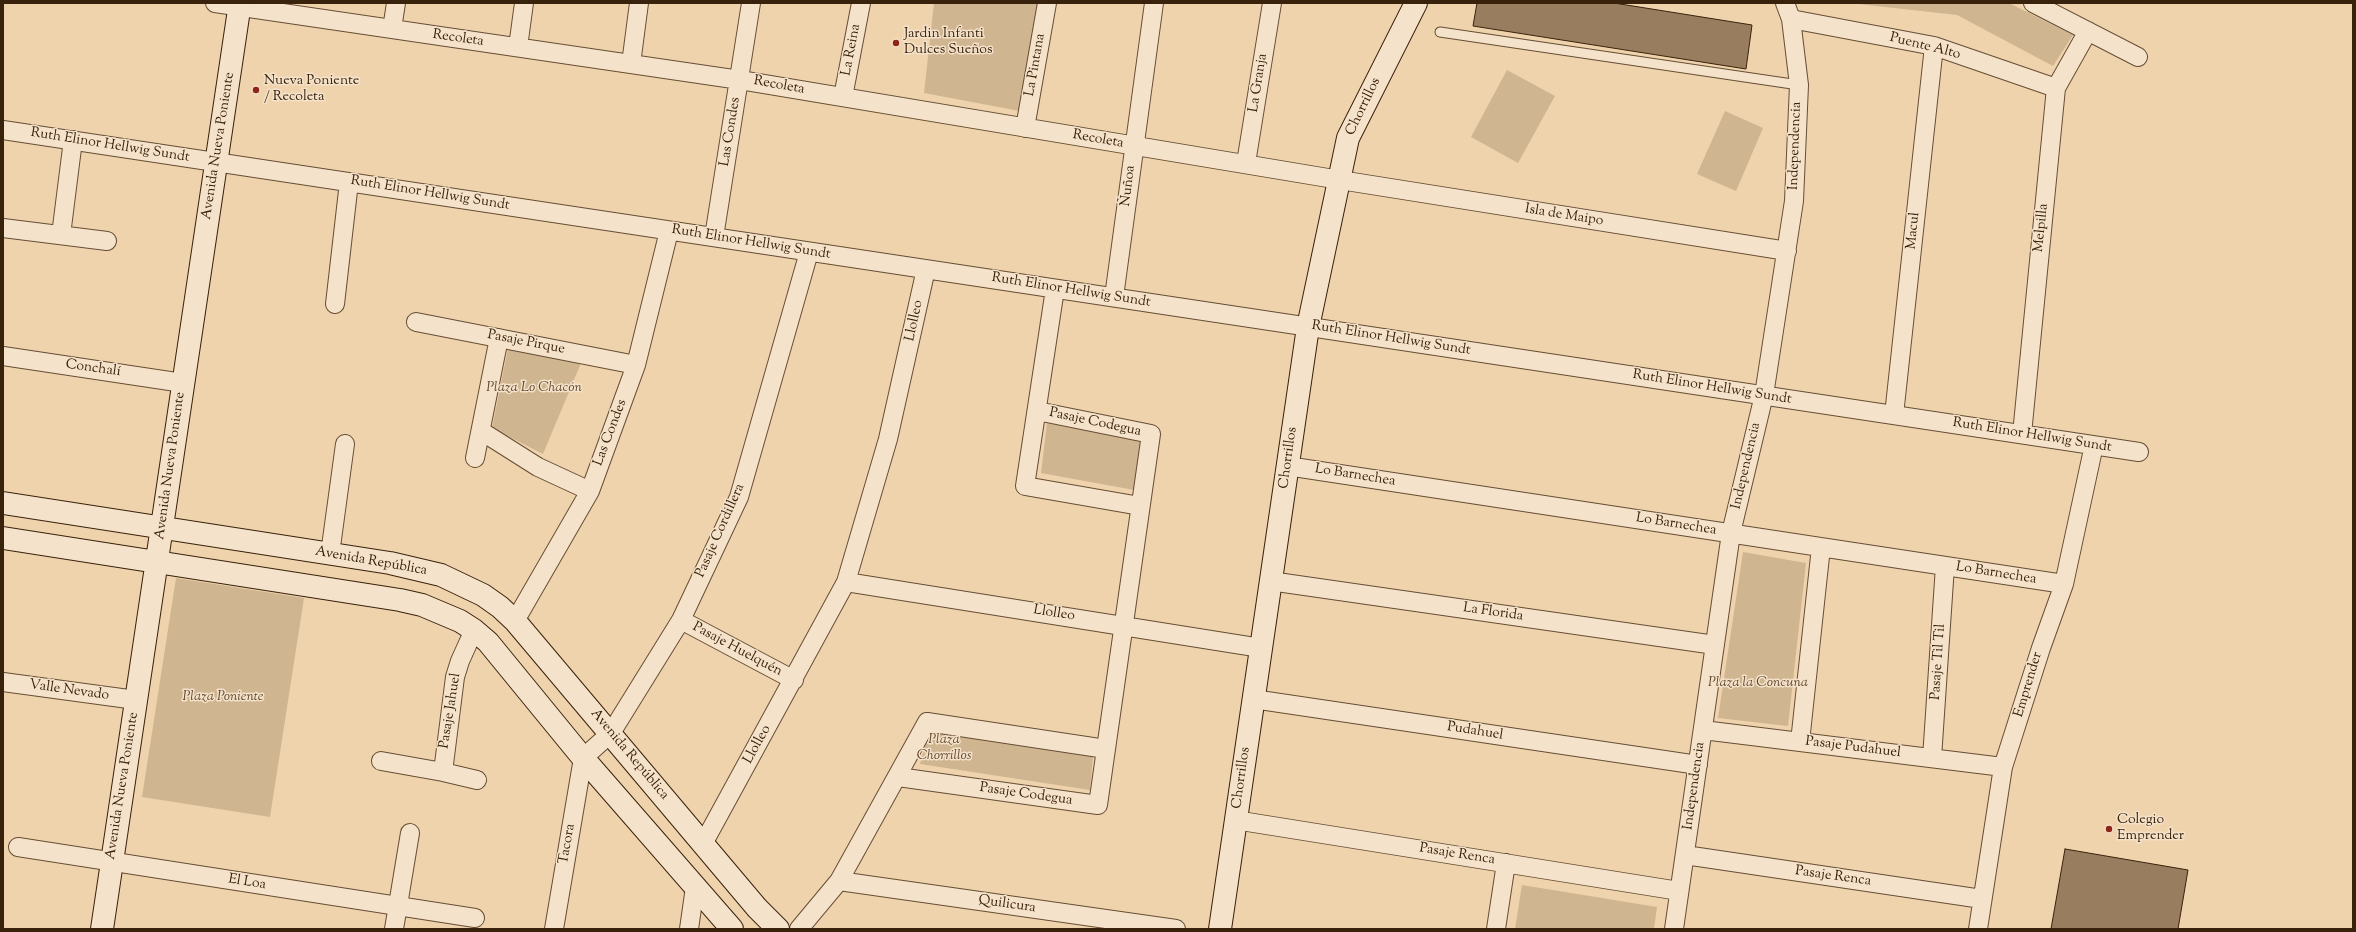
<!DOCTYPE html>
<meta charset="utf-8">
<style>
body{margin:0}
#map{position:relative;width:2356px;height:932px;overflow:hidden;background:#efd3ad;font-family:"Sorts Mill Goudy",serif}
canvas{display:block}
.frame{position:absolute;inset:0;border:4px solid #39220b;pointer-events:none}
</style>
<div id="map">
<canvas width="2356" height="932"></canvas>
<div class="frame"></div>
</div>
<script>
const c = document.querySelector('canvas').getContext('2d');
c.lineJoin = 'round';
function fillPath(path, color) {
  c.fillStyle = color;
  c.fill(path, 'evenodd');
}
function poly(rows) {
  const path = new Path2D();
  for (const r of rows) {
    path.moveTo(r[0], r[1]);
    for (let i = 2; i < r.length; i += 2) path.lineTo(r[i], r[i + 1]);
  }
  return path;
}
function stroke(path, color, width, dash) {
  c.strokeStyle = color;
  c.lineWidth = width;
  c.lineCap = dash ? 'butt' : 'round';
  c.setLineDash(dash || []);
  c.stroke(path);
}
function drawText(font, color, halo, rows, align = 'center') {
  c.font = font + ' "Sorts Mill Goudy",serif';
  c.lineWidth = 3;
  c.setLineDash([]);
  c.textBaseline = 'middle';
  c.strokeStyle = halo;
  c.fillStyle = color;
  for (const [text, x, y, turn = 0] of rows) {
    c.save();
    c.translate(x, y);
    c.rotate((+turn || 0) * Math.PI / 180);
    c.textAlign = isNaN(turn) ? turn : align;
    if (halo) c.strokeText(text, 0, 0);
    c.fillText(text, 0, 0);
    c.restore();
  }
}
fillPath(poly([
 [934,3,1038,3,1025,112,924,93],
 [1849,3,2009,3,2073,35,2053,66,1957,15],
 [1507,70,1555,96,1518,163,1471,137],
 [1725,111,1763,128,1736,191,1697,174],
 [508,348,581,363,543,454,492,428],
 [1047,423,1141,441,1134,490,1041,473],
 [1743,552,1806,563,1788,726,1718,718],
 [176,578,304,598,270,817,142,797],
 [930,728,1093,756,1090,790,920,764],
 [1522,885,1657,907,1654,929,1515,929]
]), '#d0b591');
const building = poly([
 [1477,3,1614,3,1752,25,1746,69,1473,26,1477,3],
 [2065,849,2188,870,2178,929,2051,929,2065,849]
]);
fillPath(building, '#987e5f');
stroke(building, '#39220b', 1);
const lane = poly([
 [1440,32,1799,85]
]);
const street = poly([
 [215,3,740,80,1340,180,1787,251],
 [2033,3,2138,57],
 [1791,19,1934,46,2056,88],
 [392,29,396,3],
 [518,47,524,3],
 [631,64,639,3],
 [843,97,861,3],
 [1025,128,1047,3],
 [3,130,2139,452],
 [1246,163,1272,3],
 [3,228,107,241],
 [61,235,73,140],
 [714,237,751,3],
 [1055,289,1025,486,1140,506],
 [1114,297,1154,3],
 [335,304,349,182],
 [416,322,636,365],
 [3,356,183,383],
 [1894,415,1934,46],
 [481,431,538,467,590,491],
 [2022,434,2056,88,2088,31],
 [475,458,499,338],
 [1287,466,2064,584],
 [330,554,345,444],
 [1270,581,1715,645],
 [846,582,1261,648],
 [681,620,794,680],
 [515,621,590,491,636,365,669,231],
 [3,682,136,700],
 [1253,699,1698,765],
 [1703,730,2003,767],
 [1800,742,1821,547],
 [1932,758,1945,566],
 [381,761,443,772,455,677,460,661,474,630],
 [443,772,477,780],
 [898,777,1098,805,1151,434,1037,411],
 [1235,820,1679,891],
 [703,844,846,582,888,439,926,269],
 [18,847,475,918],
 [1685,855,1982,899],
 [839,881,1176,929],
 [394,929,410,833],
 [554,929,583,758,611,733,681,620,739,497,809,252],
 [689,929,695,887],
 [799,929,839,881,927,722,1106,749],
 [1496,929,1506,863],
 [1674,929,1731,533,1764,395,1794,201,1799,85,1791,19,1785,3],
 [1978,929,2003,767,2041,648,2064,584,2094,445]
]);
const secondary = poly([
 [3,503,390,563,441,575,483,595,500,607,515,621,757,908,778,929],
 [3,538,400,600,422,605,460,621,474,630,488,642,583,758,732,929],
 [102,929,240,3],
 [1220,929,1308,327,1348,138,1416,3]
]);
stroke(lane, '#664e34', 11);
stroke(street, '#664e34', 20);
stroke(secondary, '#39220b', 24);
stroke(lane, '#f5e2ca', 9);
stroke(street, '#f5e2ca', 18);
stroke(secondary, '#f5e2ca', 22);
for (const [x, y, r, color] of [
 [896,43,4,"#8f2418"],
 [256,90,4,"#8f2418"],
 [2109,829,4,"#8f2418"]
]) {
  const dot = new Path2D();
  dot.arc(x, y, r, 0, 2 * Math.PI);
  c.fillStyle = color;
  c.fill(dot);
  stroke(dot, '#f5e2ca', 1.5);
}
drawText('14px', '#39220b', '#f5e2ca', [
 ["Jardin Infanti",904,35],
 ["Dulces Sueños",904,51],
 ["Nueva Poniente",264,82],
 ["/ Recoleta",264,98],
 ["Colegio",2117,821],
 ["Emprender",2117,837]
], 'left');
drawText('14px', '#39220b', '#f5e2ca', [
 ["Recoleta",458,39,8],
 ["Puente Alto",1925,47,14],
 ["La Reina",852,50,-79],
 ["La Pintana",1036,65,-80],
 ["La Granja",1259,83,-81],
 ["Recoleta",779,86,10],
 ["Chorrillos",1364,107,-64],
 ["Las Condes",731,132,-81],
 ["Recoleta",1098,140,10],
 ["Ruth Elinor Hellwig Sundt",110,146,9],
 ["Avenida Nueva Poniente",219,146,-81],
 ["Independencia",1796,146,-88],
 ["Ñuñoa",1129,186,-83],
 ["Ruth Elinor Hellwig Sundt",430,194,9],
 ["Isla de Maipo",1564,216,9],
 ["Melpilla",2042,228,-84],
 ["Macul",1914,231,-84],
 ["Ruth Elinor Hellwig Sundt",751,243,9],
 ["Ruth Elinor Hellwig Sundt",1071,291,9],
 ["Llolleo",915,321,-78],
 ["Ruth Elinor Hellwig Sundt",1391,339,9],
 ["Pasaje Pirque",526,343,11],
 ["Conchalí",93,369,8],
 ["Ruth Elinor Hellwig Sundt",1712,388,9],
 ["Pasaje Codegua",1095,423,12],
 ["Las Condes",611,433,-69],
 ["Ruth Elinor Hellwig Sundt",2032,436,9],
 ["Chorrillos",1289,458,-82],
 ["Avenida Nueva Poniente",171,466,-82],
 ["Independencia",1747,466,-77],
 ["Lo Barnechea",1355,476,9],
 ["Lo Barnechea",1676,525,9],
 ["Pasaje Cordillera",721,531,-66],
 ["Avenida República",371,562,10],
 ["Lo Barnechea",1996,574,9],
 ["La Florida",1493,613,8],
 ["Llolleo",1054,614,9],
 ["Pasaje Huelquén",737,650,28],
 ["Pasaje Til Til",1939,662,-86],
 ["Emprender",2029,685,-73],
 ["Valle Nevado",69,691,8],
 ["Pasaje Jahuel",451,711,-81],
 ["Pudahuel",1475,732,9],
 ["Llolleo",758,745,-61],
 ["Pasaje Pudahuel",1853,748,7],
 ["Avenida República",629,755,50],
 ["Chorrillos",1242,778,-82],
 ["Avenida Nueva Poniente",123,786,-81],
 ["Independencia",1695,786,-82],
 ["Pasaje Codegua",1026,795,8],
 ["Tacora",568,844,-80],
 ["Pasaje Renca",1457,855,9],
 ["Pasaje Renca",1833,877,8],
 ["El Loa",247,883,9],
 ["Quilicura",1007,905,8]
]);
drawText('italic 14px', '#5f472c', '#f5e2ca', [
 ["Plaza Lo Chacón",534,389],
 ["Plaza la Concuna",1758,684],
 ["Plaza Poniente",223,698],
 ["Plaza",944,741],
 ["Chorrillos",944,757]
]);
</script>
